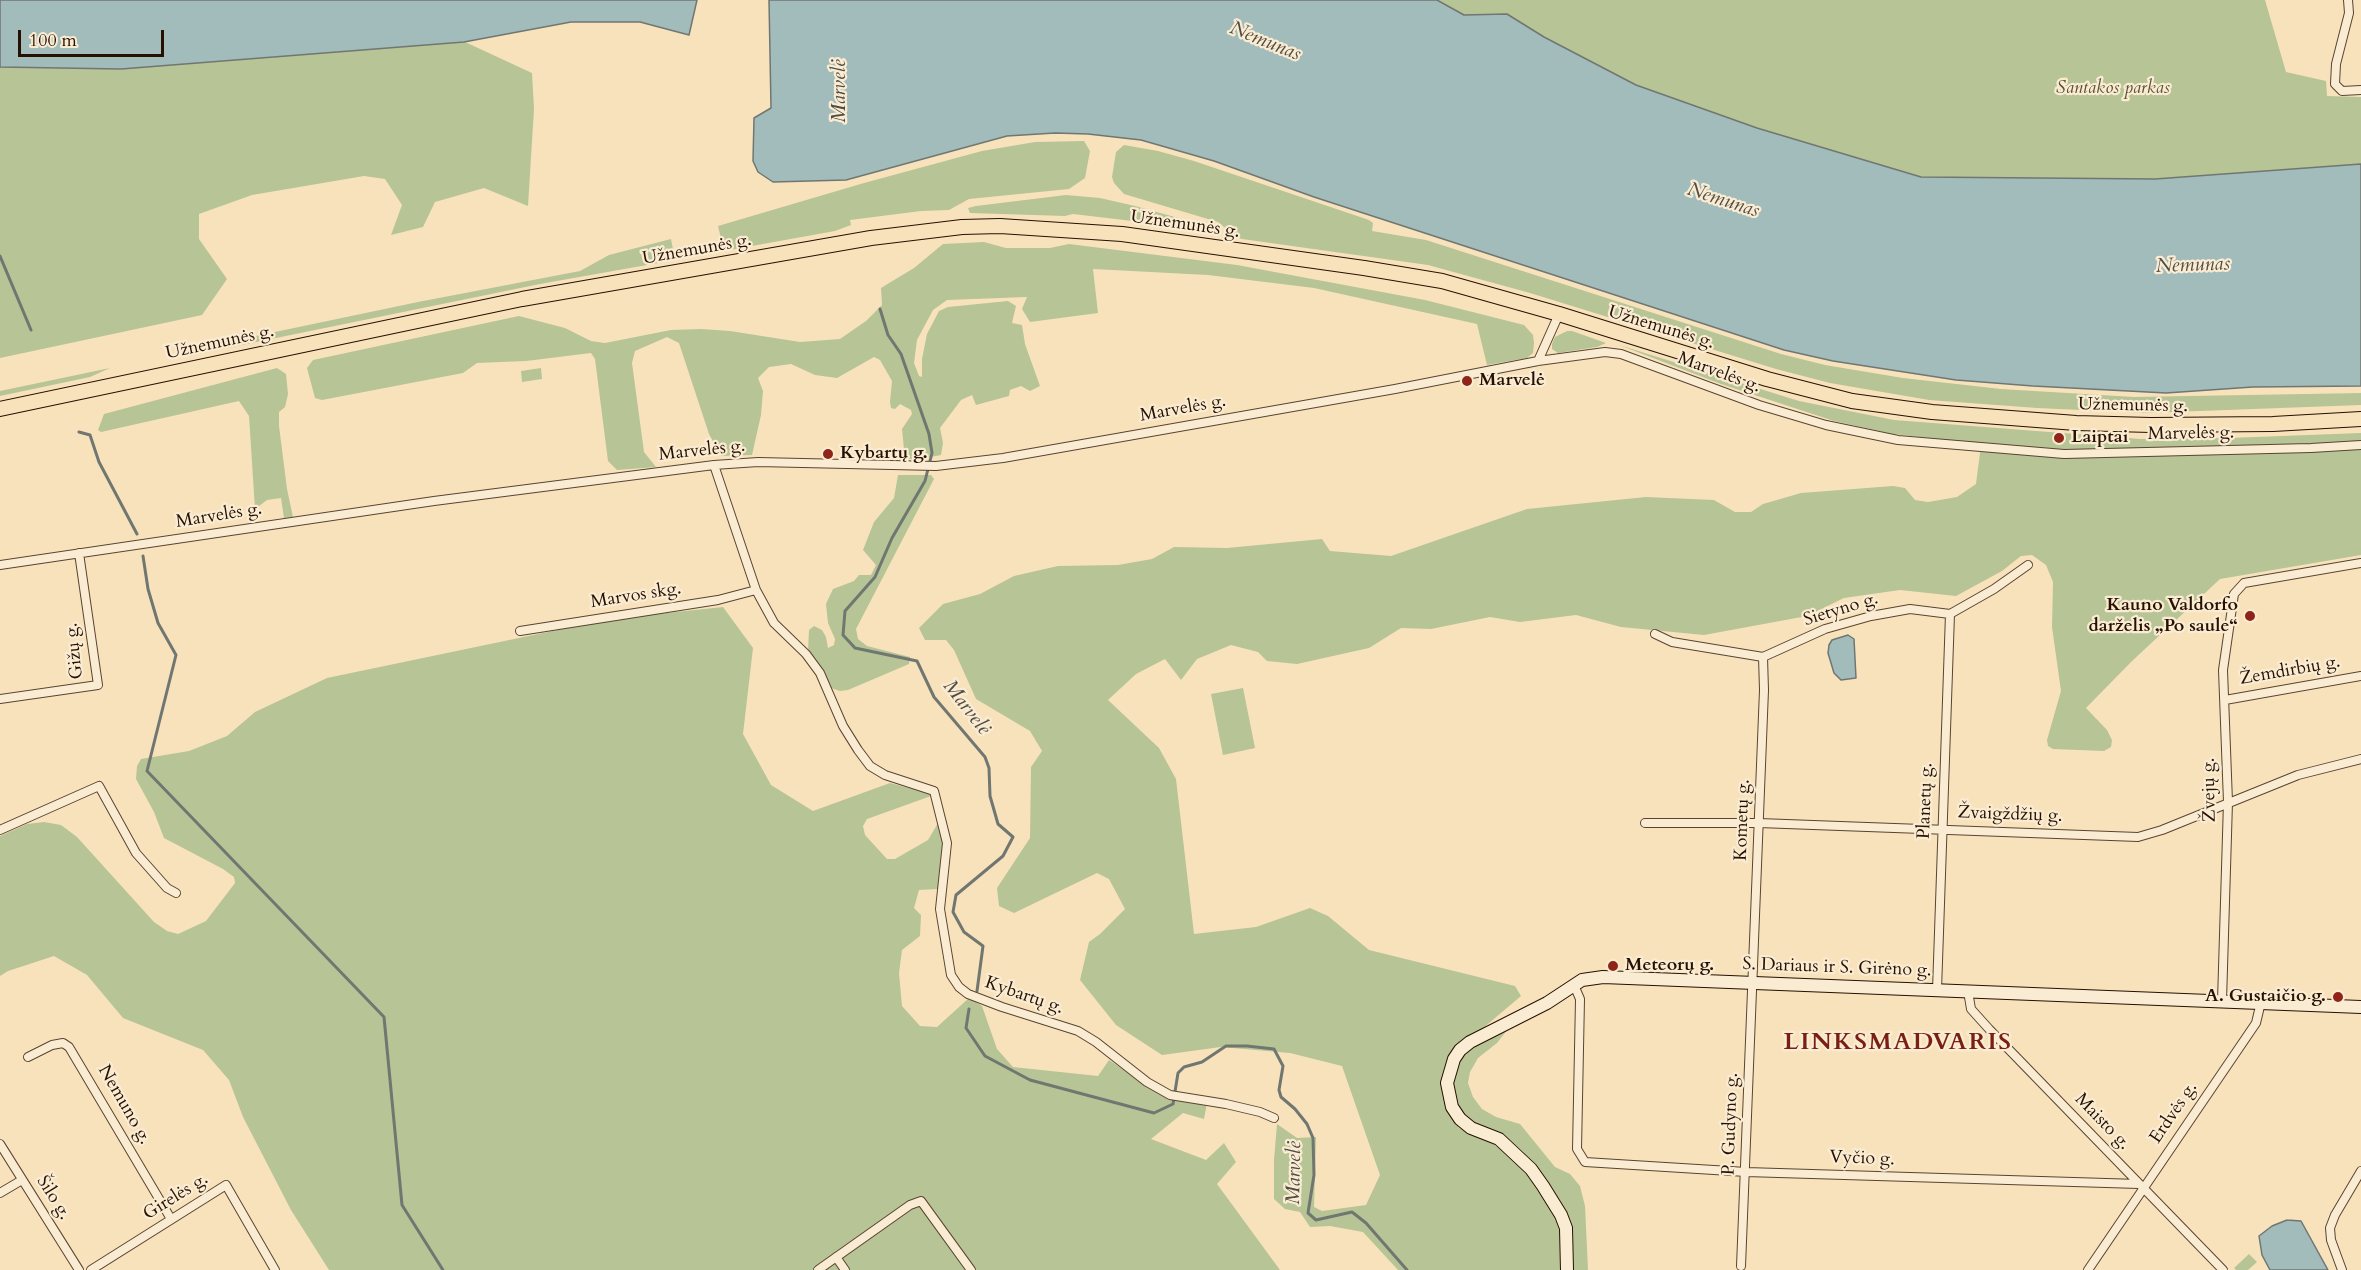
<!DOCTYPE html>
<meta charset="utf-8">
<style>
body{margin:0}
#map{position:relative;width:2361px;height:1270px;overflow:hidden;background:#f8e2bc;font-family:Cardo,serif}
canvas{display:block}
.scale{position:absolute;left:18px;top:30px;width:146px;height:27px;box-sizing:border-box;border:3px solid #261001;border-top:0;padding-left:8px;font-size:18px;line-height:21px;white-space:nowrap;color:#261001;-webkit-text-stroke:4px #faecd3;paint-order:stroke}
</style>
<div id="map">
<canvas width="2361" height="1270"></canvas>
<div class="scale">100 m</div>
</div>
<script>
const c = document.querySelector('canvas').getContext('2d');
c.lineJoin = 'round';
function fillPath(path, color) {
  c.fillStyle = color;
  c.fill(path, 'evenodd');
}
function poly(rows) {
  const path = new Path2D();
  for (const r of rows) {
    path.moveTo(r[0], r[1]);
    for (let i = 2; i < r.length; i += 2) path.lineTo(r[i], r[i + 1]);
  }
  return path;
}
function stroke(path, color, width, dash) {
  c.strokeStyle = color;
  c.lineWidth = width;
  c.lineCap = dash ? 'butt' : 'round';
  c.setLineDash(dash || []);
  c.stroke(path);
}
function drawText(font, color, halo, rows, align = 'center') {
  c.font = font + ' Cardo,serif';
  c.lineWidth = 4.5;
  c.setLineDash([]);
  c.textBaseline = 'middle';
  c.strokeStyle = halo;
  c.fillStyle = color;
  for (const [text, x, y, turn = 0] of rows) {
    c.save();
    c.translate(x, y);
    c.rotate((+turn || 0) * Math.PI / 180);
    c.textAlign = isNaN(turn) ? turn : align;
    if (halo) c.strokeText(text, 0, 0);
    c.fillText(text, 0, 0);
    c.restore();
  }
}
fillPath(poly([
 [1437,0,2265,0,2286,72,2326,81,2327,96,2361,97,2361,164,2155,179,1921,177,1757,128,1636,85,1544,37,1507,14,1464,15],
 [465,42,532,73,534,109,528,206,484,188,435,202,423,227,391,235,402,205,385,179,364,176,252,195,199,214,199,239,227,279,202,315,0,358,0,67,121,69],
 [1084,141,1090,151,1085,178,1069,189,969,199,949,210,921,211,850,220,851,225,835,231,724,251,718,226,864,183,982,151,1035,142],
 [1124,145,1158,151,1194,161,1369,220,1373,223,1372,231,1426,240,1781,354,1825,365,1903,378,2001,389,2134,397,2361,393,2361,405,2146,413,2037,408,1929,400,1830,383,1776,369,1530,293,1428,265,1242,239,1236,237,1218,222,1124,194,1114,183,1112,177,1116,152],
 [1066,195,1100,198,1135,206,1211,227,1218,231,1073,214,1065,216,970,213,968,208,976,206],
 [671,239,675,260,540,284,188,356,189,350,418,302,580,271,609,255],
 [984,242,1006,248,1050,248,1069,244,1237,265,1425,300,1524,325,1533,335,1534,343,1533,353,1527,358,1487,365,1477,324,1314,288,1208,275,1093,269,1098,313,1030,322,1022,309,1027,297,947,300,933,310,917,340,914,363,919,376,922,377,922,359,927,334,939,311,948,307,1008,301,1016,306,1012,323,1022,325,1025,344,1040,386,1030,391,1021,386,1010,390,1009,396,976,405,972,395,961,400,940,428,943,443,941,455,920,459,905,459,902,429,912,414,911,410,900,404,895,409,891,408,890,402,892,381,880,360,874,357,837,378,815,375,791,364,769,367,758,378,763,391,761,415,752,455,721,456,709,434,679,343,667,337,635,351,632,363,644,452,656,467,617,470,608,461,595,359,591,353,526,361,477,363,463,373,322,400,315,398,307,368,313,360,519,316,565,328,591,341,605,343,671,330,701,329,730,331,800,342,840,339,866,321,882,305,881,288,914,268,943,244],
 [1567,331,1572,331,1606,343,1597,347,1558,353,1552,349,1552,344,1555,337],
 [1619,345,1799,401,1894,420,2140,439,2229,438,2361,433,2361,555,2220,579,2131,662,2086,708,2107,730,2112,740,2111,747,2104,751,2053,749,2048,746,2047,740,2061,691,2052,627,2053,582,2046,565,2032,555,2021,556,2002,571,1956,596,1900,590,1844,598,1807,616,1704,635,1621,627,1576,615,1520,622,1490,617,1431,629,1401,628,1369,648,1297,664,1267,661,1258,652,1231,645,1197,659,1181,680,1165,659,1136,674,1108,700,1159,748,1176,779,1194,934,1256,927,1310,908,1328,916,1369,950,1515,986,1521,996,1482,1029,1458,1045,1448,1060,1452,1117,1459,1128,1506,1150,1521,1165,1548,1201,1558,1220,1561,1239,1560,1270,1398,1270,1363,1232,1330,1226,1310,1227,1300,1212,1285,1209,1274,1199,1274,1160,1277,1124,1297,1138,1316,1137,1314,1207,1322,1211,1366,1205,1380,1175,1342,1066,1290,1053,1221,1047,1162,1055,1116,1025,1080,980,1089,942,1100,934,1125,909,1109,879,1097,873,1014,913,999,906,997,888,1030,838,1031,767,1042,751,1030,731,976,699,954,650,946,640,925,640,919,628,943,604,980,594,1014,576,1058,566,1118,565,1152,559,1174,547,1227,548,1322,539,1330,551,1391,556,1527,509,1646,497,1714,500,1735,512,1751,512,1763,504,1801,493,1893,486,1905,488,1915,500,1928,502,1957,497,1976,484,1980,453,1983,444,1893,434,1834,421,1721,384],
 [110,368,90,377,0,396,0,391],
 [277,368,286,374,288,394,285,407,279,412,279,426,287,489,293,517,284,518,281,498,267,500,255,509,249,416,239,401,101,432,98,430,104,414],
 [541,368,542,379,522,382,521,371],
 [898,475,931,475,934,479,856,629,858,639,867,646,910,657,909,664,848,690,840,691,831,688,808,652,809,630,814,626,822,630,826,637,828,648,834,645,835,639,828,623,826,604,833,589,854,581,859,575,871,575,876,565,863,550,874,522,894,498],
 [723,607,753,648,743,734,771,785,813,811,890,783,929,793,931,796,867,819,863,826,865,835,887,859,895,859,928,840,938,823,943,840,944,860,938,889,919,890,914,908,921,915,920,936,902,950,899,973,902,1006,920,1026,937,1027,969,998,982,1006,997,1049,1013,1067,1098,1076,1109,1060,1159,1093,1207,1103,1204,1119,1183,1113,1151,1139,1206,1160,1224,1143,1236,1162,1217,1184,1280,1270,329,1270,291,1210,243,1117,229,1080,203,1050,123,1018,87,975,54,956,8,971,0,976,0,836,27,824,44,822,61,825,77,837,154,922,167,931,178,934,206,921,235,883,234,877,223,869,164,838,154,812,136,779,137,766,141,759,189,751,227,736,255,712,327,678,610,619],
 [1243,688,1255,748,1223,755,1211,694],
 [1508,1029,1497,1043,1478,1058,1470,1072,1468,1083,1473,1097,1482,1109,1496,1117,1520,1124,1555,1167,1570,1174,1580,1186,1585,1206,1588,1270,1571,1270,1560,1203,1523,1152,1511,1141,1472,1122,1456,1105,1452,1092,1452,1075,1457,1061,1472,1046],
 [2249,1254,2257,1262,2248,1270,2236,1270,2234,1268]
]), '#b7c496');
const water = poly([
 [0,0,697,0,689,35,640,22,571,22,464,42,121,69,0,67,0,0],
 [769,0,1437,0,1464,15,1507,14,1544,37,1636,85,1757,128,1921,177,2155,179,2361,164,2361,386,2253,387,2166,393,2033,386,1956,380,1833,361,1784,350,1314,197,1214,161,1141,140,1088,134,1055,133,1007,136,846,180,773,182,758,172,753,161,754,118,771,108,769,0],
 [1848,635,1854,639,1856,678,1841,680,1834,673,1828,653,1829,645,1832,640,1848,635],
 [2287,1220,2301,1221,2328,1270,2270,1270,2262,1255,2259,1236,2272,1226,2287,1220]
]);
fillPath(water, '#a2bbbb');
stroke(water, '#707771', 1.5);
stroke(poly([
 [0,256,31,330],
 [880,309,888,335,901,354,929,434,932,453,925,481,892,538,875,577,845,611,843,635,855,648,917,661,934,697,985,757,989,768,990,796,998,824,1013,837,1003,856,956,895,953,912,964,932,983,946,977,991],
 [79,432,90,435,99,462,137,534],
 [143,556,148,589,158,623,176,655,147,771,384,1017,402,1205,443,1270],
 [969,1009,966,1028,985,1056,1030,1080,1154,1113,1173,1104,1178,1073,1184,1067,1202,1062,1226,1046,1247,1046,1274,1049,1283,1066,1279,1090,1281,1097,1295,1109,1307,1124,1313,1138,1314,1175,1308,1213,1316,1220,1352,1212,1366,1223,1407,1270]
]), '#707771', 3);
const street = poly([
 [2348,0,2349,13,2336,64,2335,84,2342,91,2361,90],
 [1538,361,1559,314],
 [714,465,756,590,774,623,806,654,820,673,843,726,858,750,870,766,885,775,934,791,947,843,940,909,951,975,959,987,968,994,1002,1007,1078,1031,1096,1042,1147,1082,1170,1095,1226,1104,1260,1112,1274,1118],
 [0,565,434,501,714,465,758,462,936,466,1003,458,1395,389,1538,361,1605,352,1621,354,1759,405,1826,425,1898,440,2064,454,2311,448,2361,445],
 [520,631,718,600,756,590],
 [1655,634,1672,642,1763,657,1825,629,1871,616,1910,609,1950,614,1994,589,2028,565],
 [0,699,98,685,79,553],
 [2225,700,2361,676],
 [1645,823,1759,823,2138,837,2162,830,2298,775,2361,759],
 [0,830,99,786,136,853,167,888,176,893],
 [1574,985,1580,999,1577,1149,1585,1162,1746,1172,2139,1184],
 [1937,990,1950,614],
 [1968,991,1971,1009,1989,1029,2223,1270],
 [2222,1001,2228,802,2223,670,2234,594,2244,583,2361,563],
 [28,1057,52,1045,63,1043,69,1047,171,1219],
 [0,1144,79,1270],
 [0,1193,22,1180],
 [836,1257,845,1270],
 [1741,1266,1764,690,1763,657],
 [91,1270,226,1185,275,1270],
 [818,1270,910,1205,921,1201,971,1270],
 [2088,1270,2256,1023,2261,1002],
 [2342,1270,2331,1240,2330,1228,2335,1215,2361,1171]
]);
const secondary = poly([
 [1567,1270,1566,1228,1561,1215,1543,1186,1531,1169,1499,1139,1471,1128,1460,1119,1452,1107,1447,1083,1454,1059,1460,1050,1470,1042,1547,1003,1582,980,1603,977,2361,1007]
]);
const primary = poly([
 [0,409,522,299,871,238,962,227,1000,226,1122,234,1364,268,1442,281,1559,314,1767,379,1852,401,1932,412,2076,423,2151,425,2273,424,2361,419]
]);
stroke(street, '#5a4430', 10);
stroke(secondary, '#261001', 14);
stroke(primary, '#261001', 16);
stroke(street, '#faecd3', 8);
stroke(secondary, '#faecd3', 12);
stroke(primary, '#f8e2bc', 14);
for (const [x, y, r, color] of [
 [1467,381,6,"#8f2418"],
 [2059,438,6,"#8f2418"],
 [828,454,6,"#8f2418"],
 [2250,616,6,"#8f2418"],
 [1613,966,6,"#8f2418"],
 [2338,997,6,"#8f2418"]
]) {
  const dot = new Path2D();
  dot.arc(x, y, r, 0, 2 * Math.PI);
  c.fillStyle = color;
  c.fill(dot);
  stroke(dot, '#faecd3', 2);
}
drawText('italic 18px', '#594f35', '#faecd3', [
 ["Santakos parkas",2113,89]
]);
drawText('18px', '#261001', '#faecd3', [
 ["Užnemunės g.",1185,225,8],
 ["Užnemunės g.",697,250,-10],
 ["Užnemunės g.",1661,328,17],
 ["Užnemunės g.",220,343,-12],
 ["Marvelės g.",1719,373,20],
 ["Užnemunės g.",2133,406,1],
 ["Marvelės g.",1183,409,-10],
 ["Marvelės g.",2191,434,-1],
 ["Marvelės g.",702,451,-6],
 ["Marvelės g.",219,516,-9],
 ["Marvos skg.",636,596,-9],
 ["Sietyno g.",1841,610,-17],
 ["Gižų g.",75,651,-96],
 ["Žemdirbių g.",2290,671,-10],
 ["Žvejų g.",2210,790,-91],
 ["Planetų g.",1926,801,-88],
 ["Žvaigždžių g.",2010,815,2],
 ["Kometų g.",1743,820,-88],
 ["S. Dariaus ir S. Girėno g.",1837,968,2],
 ["Kybartų g.",1024,996,19],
 ["Nemuno g.",124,1105,60],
 ["Erdvės g.",2174,1113,-56],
 ["Maisto g.",2102,1122,46],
 ["P. Gudyno g.",1731,1124,-88],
 ["Vyčio g.",1862,1159,2],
 ["Girelės g.",176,1197,-32],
 ["Šilo g.",53,1198,58]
]);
drawText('bold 18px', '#261001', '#faecd3', [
 ["Marvelė",1479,381],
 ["Laiptai",2071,438],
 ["Kybartų g.",840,454],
 ["Kauno Valdorfo",2238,606,"right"],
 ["darželis „Po saule“",2238,627,"right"],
 ["Meteorų g.",1625,966],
 ["A. Gustaičio g.",2326,997,"right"]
], 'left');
drawText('italic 20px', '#514c42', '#faecd3', [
 ["Nemunas",1265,42,22],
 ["Marvelė",840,91,-90],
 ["Nemunas",1723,201,18],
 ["Nemunas",2193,266,-2],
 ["Marvelė",966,708,52],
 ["Marvelė",1295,1173,-89]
]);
c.letterSpacing = '1.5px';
drawText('bold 24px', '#7a1f14', '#faecd3', [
 ["LINKSMADVARIS",1898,1043]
]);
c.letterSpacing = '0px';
</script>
